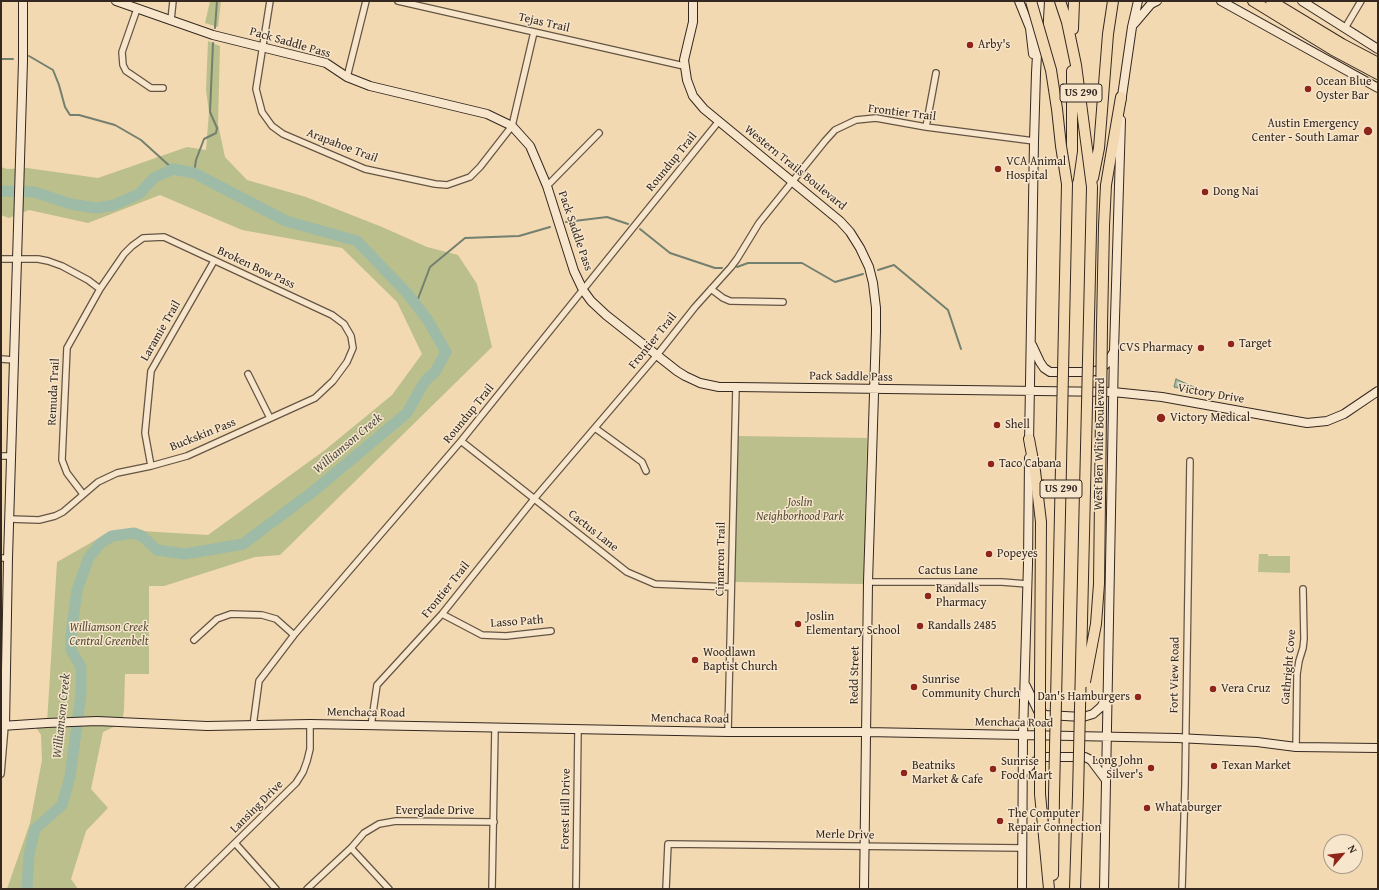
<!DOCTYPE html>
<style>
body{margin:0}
#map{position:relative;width:1379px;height:890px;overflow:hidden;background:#f3d9b1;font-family:"Gentium Book Plus",serif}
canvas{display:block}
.frame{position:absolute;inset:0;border:2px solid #342820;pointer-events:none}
.north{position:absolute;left:1323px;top:834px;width:40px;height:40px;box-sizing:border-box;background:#f7e6cc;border:1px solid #a99a87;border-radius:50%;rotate:62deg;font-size:11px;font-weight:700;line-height:16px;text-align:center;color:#342820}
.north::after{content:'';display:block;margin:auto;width:14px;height:18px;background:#8f2418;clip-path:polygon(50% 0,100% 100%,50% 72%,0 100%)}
</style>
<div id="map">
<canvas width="1379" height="890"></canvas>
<div class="frame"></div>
<div class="north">N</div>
</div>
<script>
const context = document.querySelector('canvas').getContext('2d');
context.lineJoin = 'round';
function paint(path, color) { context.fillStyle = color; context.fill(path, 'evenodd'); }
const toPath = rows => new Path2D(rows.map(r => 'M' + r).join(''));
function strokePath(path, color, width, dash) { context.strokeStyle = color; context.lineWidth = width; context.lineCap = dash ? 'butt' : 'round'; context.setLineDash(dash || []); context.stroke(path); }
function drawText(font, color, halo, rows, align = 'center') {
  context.font = font + ' "Gentium Book Plus",serif'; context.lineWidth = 3; context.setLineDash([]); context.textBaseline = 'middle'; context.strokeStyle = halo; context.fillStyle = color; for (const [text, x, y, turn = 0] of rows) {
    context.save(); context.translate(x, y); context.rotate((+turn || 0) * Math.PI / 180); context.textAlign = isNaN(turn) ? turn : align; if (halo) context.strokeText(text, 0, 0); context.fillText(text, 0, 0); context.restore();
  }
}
paint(toPath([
 [210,1,221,1,218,27,205,23],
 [208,41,220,46,218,124,225,157,247,180,306,197,382,227,427,247,458,255,477,284,492,347,280,555,255,557,164,586,149,586,149,674,125,674,124,710,122,723,103,732,91,789,108,808,86,831,71,879,78,889,7,889,30,823,42,760,41,735,34,724,47,723,57,562,108,533,125,530,208,535,325,450,392,395,422,354,397,302,342,248,242,230,160,195,88,223,29,210,9,218,1,215,1,167,7,169,27,168,98,178,187,147,206,150,209,112,206,90],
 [737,436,867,438,864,584,734,582],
 [1259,554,1268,554,1268,556,1290,556,1290,573,1258,572]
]), '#bbbf8b');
const water = toPath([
 [1176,379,1205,392,1205,394,1174,387,1176,379]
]);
paint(water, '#9dbba6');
strokePath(water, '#738070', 1);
strokePath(toPath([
 [215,28,217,1],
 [29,56,53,70,59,85,65,107,70,115,79,115,115,125,141,140,173,169],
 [1,59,13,59],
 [194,173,196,160,204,139,216,133,217,128,210,112,213,43],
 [566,222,607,217,628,224],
 [640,229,670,253,715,268,722,268],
 [737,267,748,263,802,263,835,282,863,274],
 [878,270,894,265,948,310,961,349],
 [416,304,430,267,465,238,519,236,550,227]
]), '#738070', 2);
strokePath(toPath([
 [1,191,34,192,71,204,96,208,114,205,139,194,154,178,173,169,194,173,286,221,357,241,406,292,427,319,446,352,435,372,427,379,422,386,407,413,315,490,243,544,185,554,157,550,142,536,134,533,112,536,101,543,89,557,77,590,71,635,71,650,81,667,81,694,70,777,62,805,35,829,29,855,27,889]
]), '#9dbba6', 11);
const street = toPath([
 [270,1,256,89,262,112,272,126,283,134,365,169,435,184,447,185,470,177,480,167,512,126,534,32],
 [398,1,684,66],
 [137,9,122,52,123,65,126,71,132,75,151,88,163,88],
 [171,20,173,1],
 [1345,28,1361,1],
 [347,77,366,1],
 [926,127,936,73],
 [547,186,599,133],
 [1,259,38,259,48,261,62,266,88,280,100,289],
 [711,289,723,298,730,301,783,302],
 [1,359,14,360],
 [248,374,270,418],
 [595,428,642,462,646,471],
 [461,441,627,572,655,584,731,587],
 [1,456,12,456],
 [151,466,145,433,151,371,214,261],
 [10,519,39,520,55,516,63,512,98,482,117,473,151,466,187,456,315,398,333,381,347,362,353,348,351,336,344,324,332,315,164,237,143,238,132,246,124,254,100,289,67,348,62,460,67,473,83,494],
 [1,558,8,558],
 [868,582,1002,582,1027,584],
 [442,614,482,635,506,636,551,631],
 [194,640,217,619,231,614,262,615,276,619,294,635],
 [253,726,259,681,294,635,461,441,719,121],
 [371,726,377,685,442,614,534,499,657,355,695,307,731,267,737,259,759,223,825,141,835,130,856,120,876,118,926,127,1034,141],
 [728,732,736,387],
 [1296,747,1297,674,1299,661,1303,648,1304,639,1303,589],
 [1,774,5,726],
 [235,843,276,889],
 [351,848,389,889],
 [188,889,296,783,303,772,307,761,310,749,310,724],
 [307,889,351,848,364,833,379,824,396,821,494,822],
 [492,889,495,728],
 [576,889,578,729],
 [666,889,668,844,1022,848],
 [1182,889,1185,785,1190,461]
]);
const secondary = toPath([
 [116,1,213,35,326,63,347,77,370,86,487,114,512,126,530,146,547,186,574,271,583,290,591,301,606,315,677,371,685,376,700,383,719,387,736,387,1113,392,1162,397,1307,423,1327,421,1344,414,1378,391],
 [693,1,693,22,684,60,687,80,693,96,704,109,840,221,850,232,860,248,869,267,873,283,876,308,876,331,868,582,864,889],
 [1019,1,1030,28,1033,54],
 [1221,1,1378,88],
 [1302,1,1378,49],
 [1134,24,1151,4,1157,1],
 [1121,103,1132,27,1138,1],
 [1032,345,1040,362,1044,368,1050,372,1089,372,1100,370,1107,363,1113,353],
 [1029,444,1034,141,1036,73,1040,1],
 [1026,686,1038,711,1046,715,1083,717,1093,714,1101,707,1107,697],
 [1,726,47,723,97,721,207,726,310,724,728,732,866,732,1177,738,1257,742,1296,747,1378,748],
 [5,726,8,558,23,61,23,1],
 [1024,772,1034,762,1041,758,1046,757,1085,757,1091,760,1106,780],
 [1022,889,1023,735,1028,564,1029,458],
 [1104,889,1114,351,1121,120]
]);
const highway = toPath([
 [1060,1,1067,22,1076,65,1092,187],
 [1253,1,1333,50,1378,74],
 [1271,1,1342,44,1378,63],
 [1073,29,1074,1],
 [1093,178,1099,148,1108,34,1113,1],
 [1068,179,1072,151,1072,71],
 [1102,326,1104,226,1106,185,1121,97],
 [1029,439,1035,471,1041,522,1040,683],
 [1040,794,1049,889],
 [1053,875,1054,795],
 [1075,889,1078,795]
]);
strokePath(street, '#645444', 8);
strokePath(secondary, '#342820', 10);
strokePath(highway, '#342820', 12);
strokePath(street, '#f7e6cc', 5.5);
strokePath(secondary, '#f7e6cc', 8);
strokePath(highway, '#f3d9b1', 10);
const highwayBridge = toPath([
 [1031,1,1051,70,1057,109,1061,146,1067,184,1054,795],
 [1085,682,1096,624,1099,584,1102,326],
 [1040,794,1040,683],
 [1078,795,1092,187]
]);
strokePath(highwayBridge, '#342820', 12, []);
strokePath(highwayBridge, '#f3d9b1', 10);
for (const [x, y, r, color] of [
 [970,45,4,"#8f2418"],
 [1308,89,4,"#8f2418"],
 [1368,131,5,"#8f2418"],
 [998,169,4,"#8f2418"],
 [1205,192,4,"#8f2418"],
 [1231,344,4,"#8f2418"],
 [1201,348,4,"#8f2418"],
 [1161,418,5,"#8f2418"],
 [997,425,4,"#8f2418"],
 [991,464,4,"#8f2418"],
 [989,554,4,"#8f2418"],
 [928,596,4,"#8f2418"],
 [798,624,4,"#8f2418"],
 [920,626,4,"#8f2418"],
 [695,660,4,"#8f2418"],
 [914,687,4,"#8f2418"],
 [1213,689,4,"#8f2418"],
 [1138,697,4,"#8f2418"],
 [1214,766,4,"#8f2418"],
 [1151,768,4,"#8f2418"],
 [993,769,4,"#8f2418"],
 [904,773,4,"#8f2418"],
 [1147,808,4,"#8f2418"],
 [1000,821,4,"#8f2418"]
]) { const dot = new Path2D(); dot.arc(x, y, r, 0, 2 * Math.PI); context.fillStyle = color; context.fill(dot); strokePath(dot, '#f7e6cc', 1.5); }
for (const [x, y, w] of [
 [1081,93,42],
 [1061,489,42]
]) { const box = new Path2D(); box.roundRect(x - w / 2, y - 9, w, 18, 3); context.fillStyle = '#f7e6cc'; context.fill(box); strokePath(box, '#342820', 1); }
drawText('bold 11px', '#342820', null, [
 ["US 290",1081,93],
 ["US 290",1061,489]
]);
drawText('12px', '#342820', '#f7e6cc', [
 ["Tejas Trail",544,23,13],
 ["Pack Saddle Pass",290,43,16],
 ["Frontier Trail",902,113,7],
 ["Arapahoe Trail",342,146,21],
 ["Roundup Trail",672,162,-51],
 ["Western Trails Boulevard",795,168,39],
 ["Pack Saddle Pass",575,231,71],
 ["Broken Bow Pass",256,268,25],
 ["Laramie Trail",161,331,-60],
 ["Frontier Trail",653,341,-51],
 ["Pack Saddle Pass",851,377,1],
 ["Remuda Trail",54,392,-87],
 ["Victory Drive",1211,394,10],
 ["Roundup Trail",469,414,-51],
 ["Buckskin Pass",203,435,-22],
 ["West Ben White Boulevard",1100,444,-89],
 ["Cactus Lane",593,531,38],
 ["Cimarron Trail",721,559,-89],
 ["Cactus Lane",948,571],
 ["Frontier Trail",446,590,-51],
 ["Lasso Path",517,622,-4],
 ["Gathright Cove",1289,667,-85],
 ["Redd Street",855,675,-89],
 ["Fort View Road",1175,675,-89],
 ["Menchaca Road",366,713,1],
 ["Menchaca Road",690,719,1],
 ["Menchaca Road",1014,723,1],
 ["Lansing Drive",257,807,-45],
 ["Forest Hill Drive",566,809,-89],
 ["Everglade Drive",435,811],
 ["Merle Drive",845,835,1]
]);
drawText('12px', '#342820', '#f7e6cc', [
 ["Arby's",978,45],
 ["Ocean Blue",1316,82],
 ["Oyster Bar",1316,96],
 ["Austin Emergency",1359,124,"right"],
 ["Center - South Lamar",1359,138,"right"],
 ["VCA Animal",1006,162],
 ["Hospital",1006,176],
 ["Dong Nai",1213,192],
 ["Target",1239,344],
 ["CVS Pharmacy",1193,348,"right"],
 ["Victory Medical",1170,418],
 ["Shell",1005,425],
 ["Taco Cabana",999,464],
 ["Popeyes",997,554],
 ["Randalls",936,589],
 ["Pharmacy",936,603],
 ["Joslin",806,617],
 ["Elementary School",806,631],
 ["Randalls 2485",928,626],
 ["Woodlawn",703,653],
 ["Baptist Church",703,667],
 ["Sunrise",922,680],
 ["Community Church",922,694],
 ["Vera Cruz",1221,689],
 ["Dan's Hamburgers",1130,697,"right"],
 ["Long John",1143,761,"right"],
 ["Silver's",1143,775,"right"],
 ["Sunrise",1001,762],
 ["Food Mart",1001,776],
 ["Beatniks",912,766],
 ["Market & Cafe",912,780],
 ["Texan Market",1222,766],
 ["Whataburger",1155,808],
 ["The Computer",1008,814],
 ["Repair Connection",1008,828]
], 'left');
drawText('italic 12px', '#564e3b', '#f7e6cc', [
 ["Joslin",800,503],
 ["Neighborhood Park",800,517],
 ["Williamson Creek",109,628],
 ["Central Greenbelt",109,642]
]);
drawText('italic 13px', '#4e4d42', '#f7e6cc', [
 ["Williamson Creek",348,444,-40],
 ["Williamson Creek",62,716,-84]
]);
</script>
